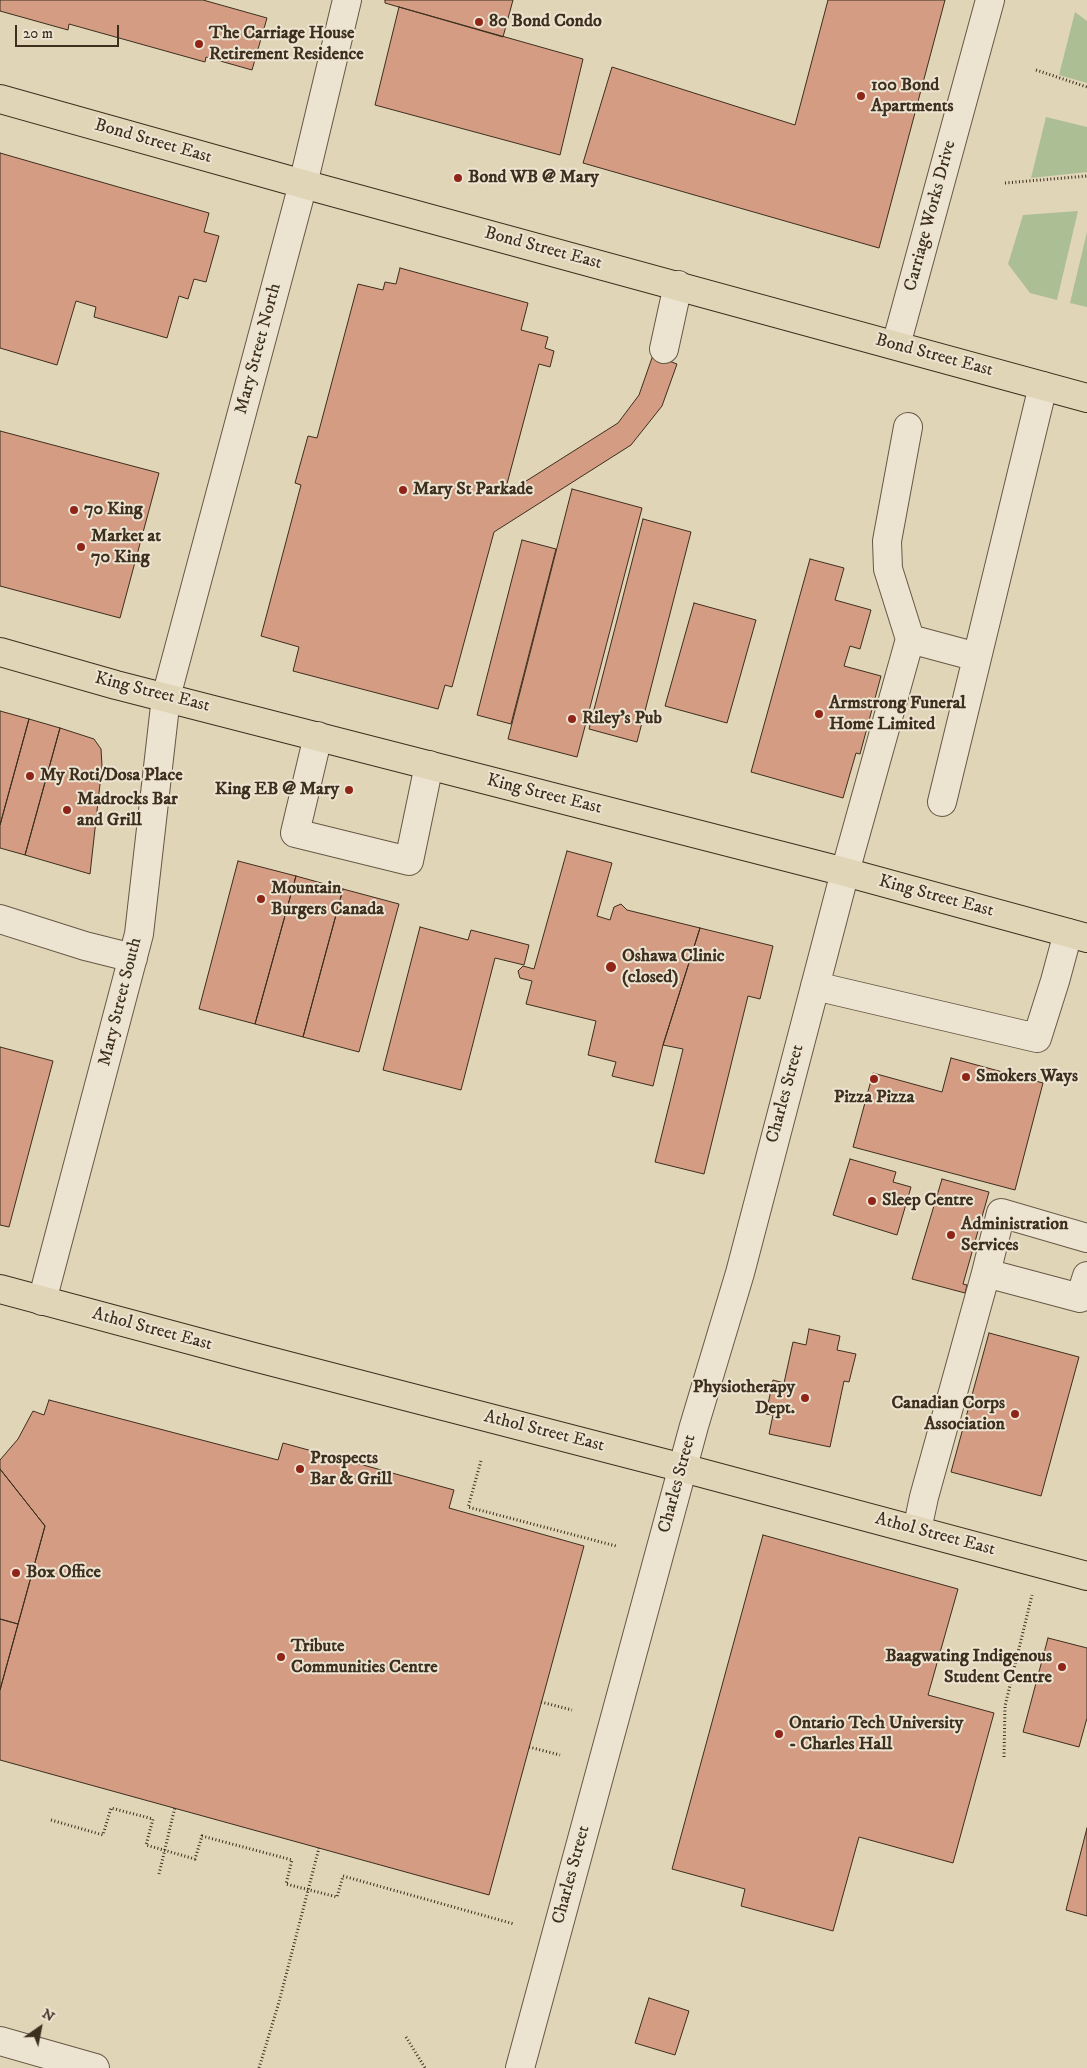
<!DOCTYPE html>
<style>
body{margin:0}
#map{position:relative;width:1087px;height:2068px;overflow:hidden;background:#e1d5b8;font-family:"IM FELL DW Pica",serif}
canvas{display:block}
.north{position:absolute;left:15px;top:2003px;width:50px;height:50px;-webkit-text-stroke:4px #ece4d1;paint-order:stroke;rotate:33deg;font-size:14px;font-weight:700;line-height:20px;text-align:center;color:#3d2e1d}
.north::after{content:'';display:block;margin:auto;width:18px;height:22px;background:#3d2e1d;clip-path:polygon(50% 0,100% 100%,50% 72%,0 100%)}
.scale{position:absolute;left:15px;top:25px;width:104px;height:22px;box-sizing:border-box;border:2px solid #3d2e1d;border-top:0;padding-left:6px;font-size:15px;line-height:18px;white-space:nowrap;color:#3d2e1d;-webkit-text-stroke:4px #ece4d1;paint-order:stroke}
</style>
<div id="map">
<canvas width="1087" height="2068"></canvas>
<div class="north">N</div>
<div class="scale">20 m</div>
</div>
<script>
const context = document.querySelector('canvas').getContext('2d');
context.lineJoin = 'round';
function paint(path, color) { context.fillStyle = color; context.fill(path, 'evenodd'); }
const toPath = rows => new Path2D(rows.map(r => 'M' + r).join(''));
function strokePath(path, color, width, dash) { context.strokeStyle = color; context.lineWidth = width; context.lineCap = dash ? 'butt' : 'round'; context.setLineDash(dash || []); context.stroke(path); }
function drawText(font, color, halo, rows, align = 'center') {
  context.font = font + ' "IM FELL DW Pica",serif'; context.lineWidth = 4; context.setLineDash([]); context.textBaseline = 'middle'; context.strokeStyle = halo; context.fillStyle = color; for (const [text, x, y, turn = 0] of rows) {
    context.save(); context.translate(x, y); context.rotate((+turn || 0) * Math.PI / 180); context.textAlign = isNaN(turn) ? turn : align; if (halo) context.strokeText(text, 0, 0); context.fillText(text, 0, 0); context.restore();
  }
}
paint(toPath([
 [1075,12,1087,21,1087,83,1059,75],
 [1046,117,1087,127,1087,172,1031,178],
 [1078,211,1057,300,1030,293,1008,264,1023,215],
 [1087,232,1087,307,1070,303]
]), '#acbe94');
const building = toPath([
 [0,0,203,0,267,18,252,70,206,57,205,62,69,24,68,30,0,11,0,0],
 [385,0,513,0,503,37,385,3,385,0],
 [828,0,945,0,879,248,583,163,612,67,795,125,828,0],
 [399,7,583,59,560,155,375,105,399,7],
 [0,153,209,213,204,232,219,236,206,282,194,279,188,299,179,296,167,338,94,317,96,307,76,301,57,365,0,348,0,153],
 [400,268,528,303,521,330,548,337,545,348,554,351,550,367,539,364,504,495,618,423,639,395,653,355,677,364,662,406,631,445,494,532,452,687,445,685,438,709,293,671,299,647,261,636,301,485,295,483,308,436,317,438,358,284,383,290,385,282,396,284,400,268],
 [0,431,159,473,120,618,0,586,0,431],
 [572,489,642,508,577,757,508,739,572,489],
 [643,519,691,532,637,742,589,729,643,519],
 [522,540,556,549,511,724,477,715,522,540],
 [810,559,844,568,835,600,871,610,860,649,850,646,844,666,881,676,860,754,856,753,843,798,751,772,810,559],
 [694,603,756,620,727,723,665,706,694,603],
 [0,711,29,719,0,825,0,711],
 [29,719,60,728,25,855,0,848,0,825,29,719],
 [60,728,94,739,101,749,102,766,90,874,25,855,60,728],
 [567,851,612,863,597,916,610,920,614,907,621,904,627,910,700,928,663,1045,653,1086,612,1076,616,1062,588,1055,596,1021,526,1004,532,981,520,978,518,971,523,966,534,969,567,851],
 [238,861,296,876,255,1024,199,1009,238,861],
 [296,876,343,889,303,1037,255,1024,296,876],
 [343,889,399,904,359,1052,303,1037,343,889],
 [420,927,468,940,471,930,529,945,524,965,495,958,461,1090,383,1070,420,927],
 [700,928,773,946,760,999,748,996,704,1174,655,1162,683,1049,663,1045,700,928],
 [0,1047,53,1061,9,1227,0,1225,0,1047],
 [951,1058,1043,1083,1015,1190,853,1147,873,1073,942,1092,951,1058],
 [850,1159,896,1172,893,1182,911,1187,897,1235,833,1215,850,1159],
 [942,1179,989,1192,963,1284,967,1285,965,1293,912,1279,942,1179],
 [809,1329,840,1336,837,1350,856,1354,849,1382,844,1381,830,1447,769,1434,773,1415,766,1414,773,1380,784,1383,793,1342,806,1345,809,1329],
 [989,1333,1079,1357,1041,1496,951,1472,989,1333],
 [49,1400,278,1460,283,1443,454,1490,449,1508,584,1546,489,1895,0,1760,0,1690,45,1526,0,1469,0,1460,18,1439,33,1411,44,1415,49,1400],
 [0,1469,45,1526,18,1624,0,1619,0,1469],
 [763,1535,958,1589,928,1695,994,1713,953,1863,859,1837,833,1931,741,1906,745,1889,672,1869,763,1535],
 [0,1619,18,1624,0,1690,0,1619],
 [1048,1638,1087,1648,1087,1718,1079,1747,1023,1732,1048,1638],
 [1087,1828,1087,1916,1066,1910,1087,1828],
 [649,1998,689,2011,675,2055,635,2043,649,1998]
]);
paint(building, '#d39c83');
strokePath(building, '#3d2e1d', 1);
const minor = toPath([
 [896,345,990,0],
 [664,349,678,285],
 [908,427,887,541,888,569,910,639],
 [318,736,295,833,409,861,429,765],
 [942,802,1043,386],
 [0,919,85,946,133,958],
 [815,986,1037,1038,1055,981,1068,933],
 [1087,1238,1001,1213,986,1273,1080,1298,1087,1276],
 [42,1301,139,934,166,697,303,184,347,0],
 [917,1530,924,1497,986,1273],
 [0,2041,95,2068],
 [520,2068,694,1426,740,1273,845,872,910,639,977,657]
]);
const major = toPath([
 [0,99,303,184,1087,398],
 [0,652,116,685,845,872,1087,938],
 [0,1289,250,1356,683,1468,1087,1576]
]);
strokePath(minor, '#665844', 30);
strokePath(major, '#3d2e1d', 30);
strokePath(toPath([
 [1036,70,1087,87],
 [1005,183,1087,176],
 [481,1461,468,1507,616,1546],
 [541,1702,572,1710],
 [529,1747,560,1755],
 [1004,1757,1005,1706,1032,1595],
 [51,1820,103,1835,111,1808,153,1819,146,1845,195,1859,202,1836,292,1860,286,1884,337,1897,343,1876,514,1924],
 [159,1874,175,1807],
 [406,2037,425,2068],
 [259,2068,279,2002,319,1848]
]), '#3d2e1d', 3, [1, 2.5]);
strokePath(minor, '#ece4d1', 28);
strokePath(major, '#e1d5b8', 28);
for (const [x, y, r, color] of [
 [479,22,5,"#8f2418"],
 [199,44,5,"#8f2418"],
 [861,96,5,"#8f2418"],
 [458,178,5,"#8f2418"],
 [403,490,5,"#8f2418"],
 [74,510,5,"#8f2418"],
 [81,547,5,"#8f2418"],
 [819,714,5,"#8f2418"],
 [572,719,5,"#8f2418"],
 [30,776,5,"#8f2418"],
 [349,790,5,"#8f2418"],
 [67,810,5,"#8f2418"],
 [261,899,5,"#8f2418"],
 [611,967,6,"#8f2418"],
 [966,1077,5,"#8f2418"],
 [874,1079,5,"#8f2418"],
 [872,1201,5,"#8f2418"],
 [951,1235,5,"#8f2418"],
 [805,1398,5,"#8f2418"],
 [1015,1414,5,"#8f2418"],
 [300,1469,5,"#8f2418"],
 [16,1573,5,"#8f2418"],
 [281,1657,5,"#8f2418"],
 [1062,1667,5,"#8f2418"],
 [779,1734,5,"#8f2418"]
]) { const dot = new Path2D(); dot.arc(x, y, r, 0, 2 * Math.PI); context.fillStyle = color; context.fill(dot); strokePath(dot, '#ece4d1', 2); }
drawText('bold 18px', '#3d2e1d', '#ece4d1', [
 ["80 Bond Condo",489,22],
 ["The Carriage House",209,34],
 ["Retirement Residence",209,55],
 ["100 Bond",871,86],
 ["Apartments",871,107],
 ["Bond WB @ Mary",468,178],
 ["Mary St Parkade",413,490],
 ["70 King",84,510],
 ["Market at",91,537],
 ["70 King",91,558],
 ["Armstrong Funeral",829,704],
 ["Home Limited",829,725],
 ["Riley's Pub",582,719],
 ["My Roti/Dosa Place",40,776],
 ["King EB @ Mary",339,790,"right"],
 ["Madrocks Bar",77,800],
 ["and Grill",77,821],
 ["Mountain",271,889],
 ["Burgers Canada",271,910],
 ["Oshawa Clinic",622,957],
 ["(closed)",622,978],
 ["Smokers Ways",976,1077],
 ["Pizza Pizza",874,1098,"center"],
 ["Sleep Centre",882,1201],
 ["Administration",961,1225],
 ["Services",961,1246],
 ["Physiotherapy",795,1388,"right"],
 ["Dept.",795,1409,"right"],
 ["Canadian Corps",1005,1404,"right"],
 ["Association",1005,1425,"right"],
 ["Prospects",310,1459],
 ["Bar & Grill",310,1480],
 ["Box Office",26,1573],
 ["Tribute",291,1647],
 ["Communities Centre",291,1668],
 ["Baagwating Indigenous",1052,1657,"right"],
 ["Student Centre",1052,1678,"right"],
 ["Ontario Tech University",789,1724],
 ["- Charles Hall",789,1745]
], 'left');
drawText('18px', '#3d2e1d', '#ece4d1', [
 ["Bond Street East",153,142,16],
 ["Carriage Works Drive",931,216,-75],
 ["Bond Street East",543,249,15],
 ["Mary Street North",259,349,-75],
 ["Bond Street East",934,356,15],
 ["King Street East",152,693,14],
 ["King Street East",544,795,14],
 ["King Street East",936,897,15],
 ["Mary Street South",121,1002,-76],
 ["Charles Street",786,1094,-75],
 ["Athol Street East",152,1330,15],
 ["Athol Street East",544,1432,14],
 ["Charles Street",678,1484,-75],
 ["Athol Street East",935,1535,15],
 ["Charles Street",572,1875,-75]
]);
</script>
